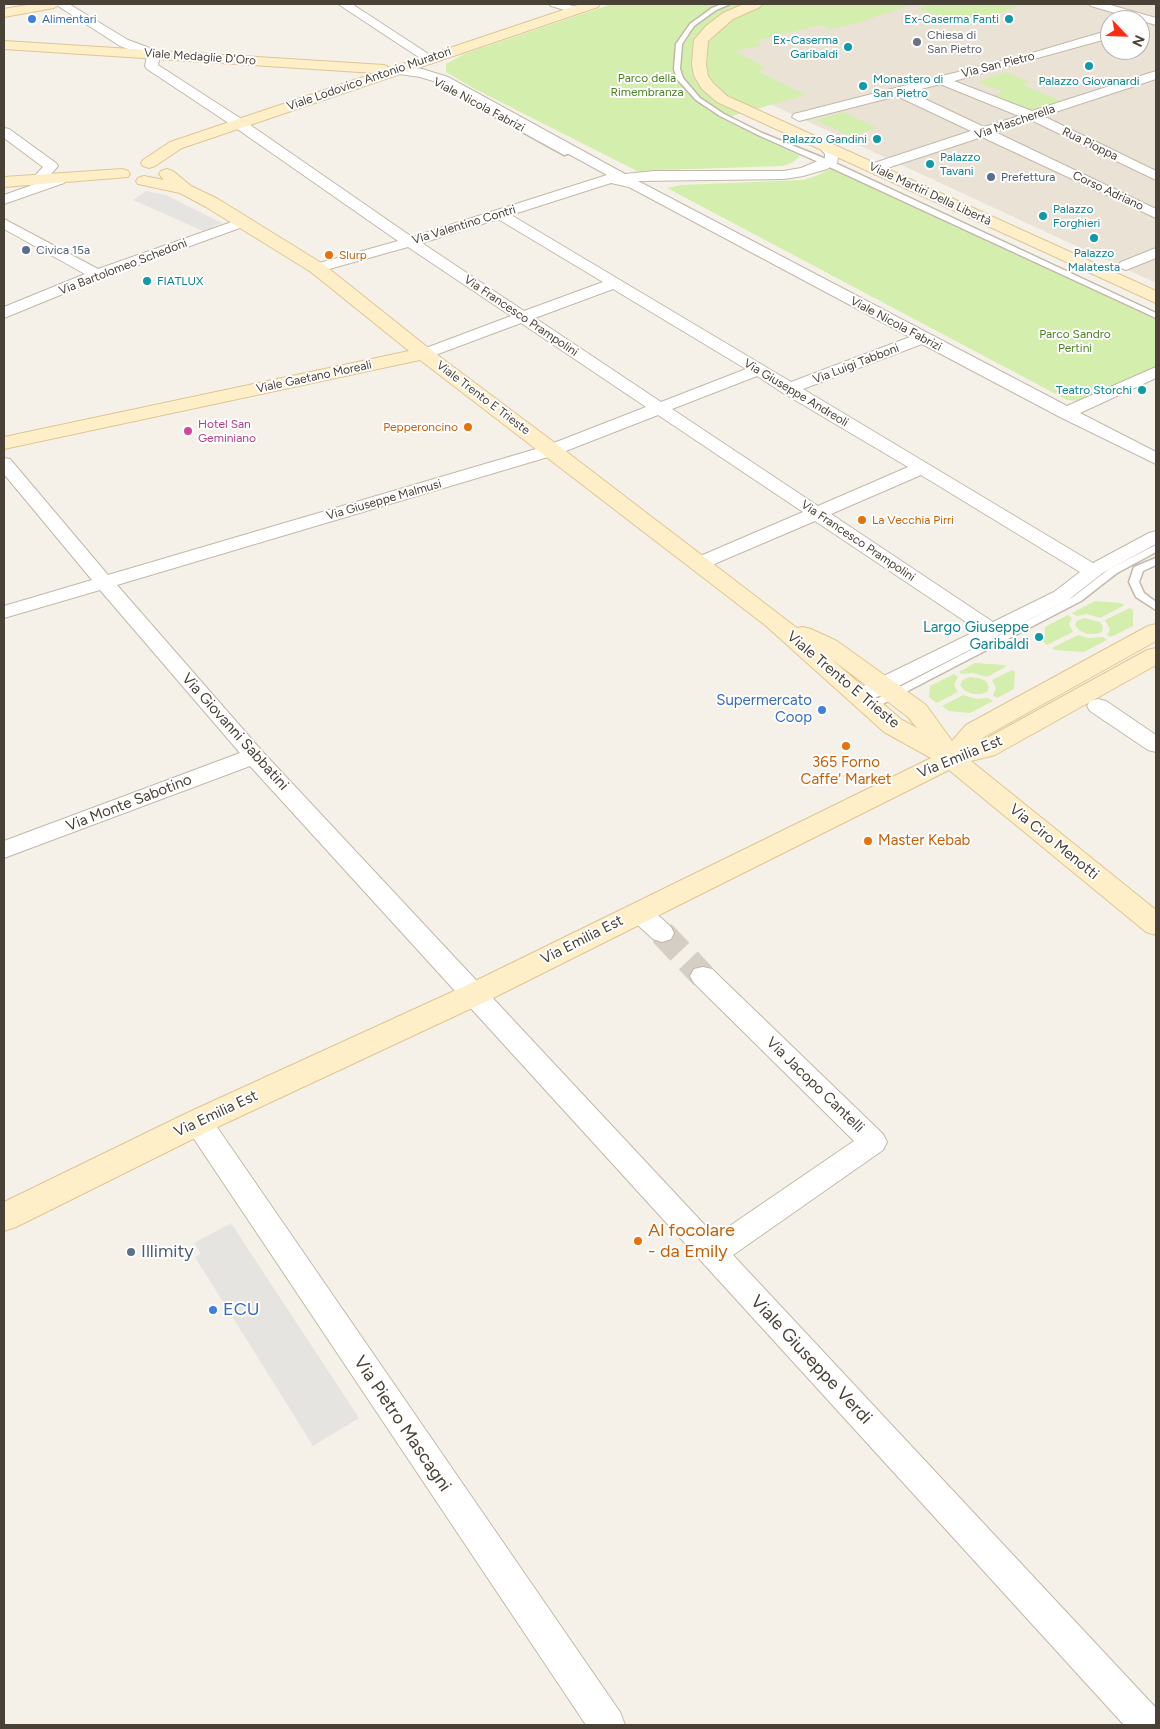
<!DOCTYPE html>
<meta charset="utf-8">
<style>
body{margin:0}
#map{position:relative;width:1160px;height:1729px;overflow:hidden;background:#f6f1e8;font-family:Figtree,sans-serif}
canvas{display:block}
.frame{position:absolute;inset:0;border:5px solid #4a4136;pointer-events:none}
.north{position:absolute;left:1100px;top:10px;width:50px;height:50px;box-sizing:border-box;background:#fff;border:1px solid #b7b3af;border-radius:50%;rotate:114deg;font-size:14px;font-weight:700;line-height:20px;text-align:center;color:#4a4136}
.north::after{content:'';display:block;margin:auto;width:18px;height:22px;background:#ff2c15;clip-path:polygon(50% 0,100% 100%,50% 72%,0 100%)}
</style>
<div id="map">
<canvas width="1160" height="1729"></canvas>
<div class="frame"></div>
<div class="north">N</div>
</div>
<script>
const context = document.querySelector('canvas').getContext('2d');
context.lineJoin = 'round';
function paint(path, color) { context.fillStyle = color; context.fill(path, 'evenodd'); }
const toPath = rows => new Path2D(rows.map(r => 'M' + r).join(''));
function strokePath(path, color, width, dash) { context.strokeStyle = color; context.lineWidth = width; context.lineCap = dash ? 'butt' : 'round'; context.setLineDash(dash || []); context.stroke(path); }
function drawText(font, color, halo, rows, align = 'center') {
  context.font = font + ' Figtree,sans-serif'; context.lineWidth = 4; context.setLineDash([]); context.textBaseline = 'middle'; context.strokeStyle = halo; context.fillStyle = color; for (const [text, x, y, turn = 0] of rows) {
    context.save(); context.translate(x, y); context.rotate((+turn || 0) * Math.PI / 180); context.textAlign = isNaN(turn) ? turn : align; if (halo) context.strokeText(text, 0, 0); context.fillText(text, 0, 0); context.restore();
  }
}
paint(toPath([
 [907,4,1156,4,1156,283,770,104,804,95,756,70,732,51,749,40],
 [1110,20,1140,20,1140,50,1110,50]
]), '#eae2d5');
paint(toPath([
 [612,4,913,4,857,23,830,29,820,25,755,41,762,45,735,51,766,68,758,71,805,95,722,119,800,156,792,163,782,166,660,170,643,174,475,89,446,72,446,64,464,54],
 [930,4,1023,4,971,25,917,9],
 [1006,72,1030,82,1022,85,1064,102,1033,112,992,96,1003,92,977,82],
 [843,112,877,128,850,136,816,120],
 [832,168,1156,317,1156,369,1083,401,1067,400,667,188,681,185,803,180,816,176],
 [1095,601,1121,603,1125,605,1100,618,1087,614,1076,616,1072,613],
 [1130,608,1133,610,1133,626,1111,637,1107,635,1110,629,1105,620],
 [1068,615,1072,618,1069,624,1073,632,1047,645,1044,643,1045,627],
 [1084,618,1100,622,1103,627,1102,632,1095,634,1087,634,1079,630,1075,625,1077,621],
 [1078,635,1089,638,1103,637,1107,640,1084,652,1055,650,1052,648],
 [975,663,1004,665,1007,666,987,677,973,673,962,674,959,672],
 [1012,670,1015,672,1014,689,997,698,993,695,996,688,992,680],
 [954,674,958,677,954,685,958,692,937,703,929,697,930,686],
 [969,677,979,678,986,681,989,687,987,692,981,694,972,694,964,690,960,685,963,680],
 [963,695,977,699,988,698,993,701,970,713,949,711,942,706]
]), '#d4eead');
paint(toPath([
 [146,191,166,195,222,223,203,231,133,200],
 [231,1223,359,1418,313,1446,195,1257,201,1254,194,1243]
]), '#e6e4e0');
strokePath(toPath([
 [662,933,703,976]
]), '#d4cec4', 26, [26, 12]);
const lane = toPath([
 [722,4,730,4,716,10,694,26,682,44,680,69,683,78,700,98,724,114,762,133,831,161,1156,313,1156,318,825,165,758,135,720,116,696,100,677,79,674,69,676,44,690,24,712,8,722,4],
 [440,81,570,151,571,153,564,155,495,117,438,84,438,82,440,81],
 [1156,545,1156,552,1117,573,1081,601,873,709,865,709,863,706,1073,597,1109,569,1156,545],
 [1156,558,1156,565,1143,571,1139,582,1144,593,1156,602,1156,610,1136,597,1129,582,1134,567,1156,558]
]);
const street = toPath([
 [55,4,69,4,128,40,158,51,160,54,158,65,243,120,412,237,607,175,440,83,420,77,393,73,391,70,397,66,422,69,448,77,625,174,654,171,784,171,801,168,825,158,825,154,818,146,825,142,830,143,839,153,837,163,827,169,803,176,784,179,638,181,1067,406,1156,367,1156,378,1080,413,1156,452,1156,464,1060,417,922,344,803,389,1093,563,1149,533,1156,531,1156,544,1104,572,1068,600,867,702,859,704,851,702,848,697,851,692,978,630,815,521,705,568,698,570,691,568,688,564,691,560,803,512,658,415,558,454,117,585,262,751,715,1236,854,1141,694,983,690,976,694,969,703,967,712,969,883,1134,887,1142,883,1150,733,1255,1156,1708,1156,1725,1124,1725,250,766,4,858,4,841,240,753,100,590,4,618,4,606,92,580,4,474,4,458,10,459,108,575,546,446,646,407,521,323,430,357,418,357,416,354,418,351,511,316,408,247,322,271,312,271,309,268,312,265,398,241,233,126,147,69,145,66,147,56,120,46,55,4],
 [611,183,629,187,910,337,791,382,511,215,611,183],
 [498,219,603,282,524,311,422,243,498,219],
 [613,289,746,369,661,402,535,318,613,289],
 [757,376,783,393,908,467,818,506,672,409,757,376],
 [921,475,1080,572,1054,592,993,622,831,514,921,475],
 [338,4,352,4,430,55,428,58,420,58,338,4],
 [549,4,566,4,579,8,581,10,575,13,551,6,549,4],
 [1089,4,1107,4,1156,18,1156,25,1091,6,1089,4],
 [1110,30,1110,38,954,81,1032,111,1156,71,1156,79,1043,116,1156,171,1156,180,1031,120,995,132,1156,209,1156,218,982,137,878,171,868,171,866,168,868,165,971,131,897,96,799,121,792,117,794,114,1032,53,1110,30],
 [940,84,1019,116,984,127,910,92,940,84],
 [4,128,9,129,56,163,58,166,46,180,59,176,66,180,64,183,4,204,4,195,38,183,32,179,43,167,4,138,4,128],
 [243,218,248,219,250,222,248,225,102,278,4,318,4,307,85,274,4,229,4,219,98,269,243,218],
 [1156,248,1156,258,1126,270,1121,268,1118,265,1121,262,1156,248],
 [1098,699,1106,701,1156,735,1156,752,1148,750,1090,711,1087,706,1090,701,1098,699],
 [639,903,648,906,671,927,674,933,671,939,662,942,653,939,630,918,627,912,630,906,639,903],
 [198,1111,208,1114,620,1712,625,1725,586,1725,188,1130,184,1122,188,1114,198,1111]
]);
const secondary = toPath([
 [33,4,61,4,54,8,4,17,4,9,33,4],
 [581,4,600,4,598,7,182,148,155,166,149,168,143,166,141,163,143,160,170,142,375,73,4,49,4,41,384,65,390,68,581,4],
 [744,4,762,4,760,7,733,19,708,41,706,64,708,76,713,83,727,96,1156,291,1156,303,717,102,702,89,694,76,692,64,694,40,706,26,723,13,744,4],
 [122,169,128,171,130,174,128,177,4,187,4,177,122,169],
 [167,169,173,171,191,186,218,199,323,264,431,350,559,446,797,628,803,627,811,629,837,641,926,705,952,741,966,725,1148,626,1156,624,1156,641,984,737,980,742,1147,650,1156,648,1156,665,995,755,971,761,1156,910,1156,935,1146,932,949,770,485,1002,209,1131,16,1227,4,1231,4,1202,187,1113,465,986,931,758,884,732,765,625,420,360,4,449,4,437,409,351,311,272,206,207,180,193,138,184,136,181,138,178,144,176,164,180,159,174,161,171,167,169],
 [830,658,908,717,917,728,902,720,830,658]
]);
strokePath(lane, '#c2b8a9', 3);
strokePath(street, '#c2b8a9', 2);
strokePath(secondary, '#ddc695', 2);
paint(lane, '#fff');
paint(street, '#fff');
paint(secondary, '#ffefc8');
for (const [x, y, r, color] of [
 [32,19,5,"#3f7fe0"],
 [1009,19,5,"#0f9aa8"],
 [917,42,5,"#6b7280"],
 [848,47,5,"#0f9aa8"],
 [1089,66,5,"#0f9aa8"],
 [863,86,5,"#0f9aa8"],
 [877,139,5,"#0f9aa8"],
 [930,164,5,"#0f9aa8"],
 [991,177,5,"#5c6f8a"],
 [1043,216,5,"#0f9aa8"],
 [1094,238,5,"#0f9aa8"],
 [26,250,5,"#5c6f8a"],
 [329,255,5,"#e8710a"],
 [147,281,5,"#0f9aa8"],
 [1142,390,5,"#0f9aa8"],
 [468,427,5,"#e8710a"],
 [188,431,5,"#d1479c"],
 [862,520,5,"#e8710a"],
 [1039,637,5,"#0f9aa8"],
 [822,710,5,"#3f7fe0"],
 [846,746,5,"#e8710a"],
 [868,841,5,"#e8710a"],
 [638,1241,5,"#e8710a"],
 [131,1252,5,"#5c6f8a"],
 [213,1310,5,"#3f7fe0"]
]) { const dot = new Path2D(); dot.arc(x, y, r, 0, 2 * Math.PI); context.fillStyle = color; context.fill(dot); strokePath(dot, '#fff', 2); }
drawText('12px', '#366cbe', '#fff', [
 ["Alimentari",42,19]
], 'left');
drawText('12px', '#0d838f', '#fff', [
 ["Ex-Caserma Fanti",999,19],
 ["Ex-Caserma",838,40],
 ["Garibaldi",838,54],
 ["Monastero di",873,79,"left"],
 ["San Pietro",873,93,"left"],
 ["Palazzo Giovanardi",1089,81,"center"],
 ["Palazzo Gandini",867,139],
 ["Palazzo",940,157,"left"],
 ["Tavani",940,171,"left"],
 ["Palazzo",1053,209,"left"],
 ["Forghieri",1053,223,"left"],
 ["Palazzo",1094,253,"center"],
 ["Malatesta",1094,267,"center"],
 ["FIATLUX",157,281,"left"],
 ["Teatro Storchi",1132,390]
], 'right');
drawText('12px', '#5b616d', '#fff', [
 ["Chiesa di",927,35],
 ["San Pietro",927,49]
], 'left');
drawText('12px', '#4a4136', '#fff', [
 ["Viale Medaglie D'Oro",200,57,4],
 ["Via San Pietro",998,65,-14],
 ["Viale Lodovico Antonio Muratori",369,79,-19],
 ["Viale Nicola Fabrizi",479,105,28],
 ["Via Mascherella",1015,122,-19],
 ["Rua Pioppa",1090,144,26],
 ["Corso Adriano",1108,191,25],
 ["Viale Martiri Della Libertà",930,194,25],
 ["Via Valentino Contri",464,225,-17],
 ["Via Bartolomeo Schedoni",123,267,-21],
 ["Via Francesco Prampolini",521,316,34],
 ["Viale Nicola Fabrizi",896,324,28],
 ["Via Luigi Tabboni",856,364,-21],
 ["Viale Gaetano Moreali",314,377,-12],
 ["Via Giuseppe Andreoli",796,393,31],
 ["Viale Trento E Trieste",483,398,37],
 ["Via Giuseppe Malmusi",384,500,-16],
 ["Via Francesco Prampolini",858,541,34]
]);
drawText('12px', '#4c8322', '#fff', [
 ["Parco della",647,78],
 ["Rimembranza",647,92],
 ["Parco Sandro",1075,334],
 ["Pertini",1075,348]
]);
drawText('12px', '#4e5e75', '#fff', [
 ["Prefettura",1001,177],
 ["Civica 15a",36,250]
], 'left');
drawText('12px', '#c56008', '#fff', [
 ["Slurp",339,255],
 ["Pepperoncino",458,427,"right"],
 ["La Vecchia Pirri",872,520]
], 'left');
drawText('12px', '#b23c85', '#fff', [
 ["Hotel San",198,424],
 ["Geminiano",198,438]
], 'left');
drawText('15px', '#0d838f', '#fff', [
 ["Largo Giuseppe",1029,628],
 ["Garibaldi",1029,645]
], 'right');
drawText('15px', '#4a4136', '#fff', [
 ["Viale Trento E Trieste",843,680,40],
 ["Via Giovanni Sabbatini",235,732,48],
 ["Via Emilia Est",960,757,-22],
 ["Via Monte Sabotino",129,803,-21],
 ["Via Ciro Menotti",1054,842,39],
 ["Via Emilia Est",582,940,-27],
 ["Via Jacopo Cantelli",815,1085,44],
 ["Via Emilia Est",216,1114,-25]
]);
drawText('15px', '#366cbe', '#fff', [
 ["Supermercato",812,701],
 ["Coop",812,718]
], 'right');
drawText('15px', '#c56008', '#fff', [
 ["365 Forno",846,763],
 ["Caffe' Market",846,780],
 ["Master Kebab",878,841,"left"]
]);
drawText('18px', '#c56008', '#fff', [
 ["Al focolare",648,1231],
 ["- da Emily",648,1252]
], 'left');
drawText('18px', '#4e5e75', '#fff', [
 ["Illimity",141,1252]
], 'left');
drawText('18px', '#366cbe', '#fff', [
 ["ECU",223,1310]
], 'left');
drawText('18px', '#4a4136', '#fff', [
 ["Viale Giuseppe Verdi",811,1360,47],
 ["Via Pietro Mascagni",402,1424,56]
]);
</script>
